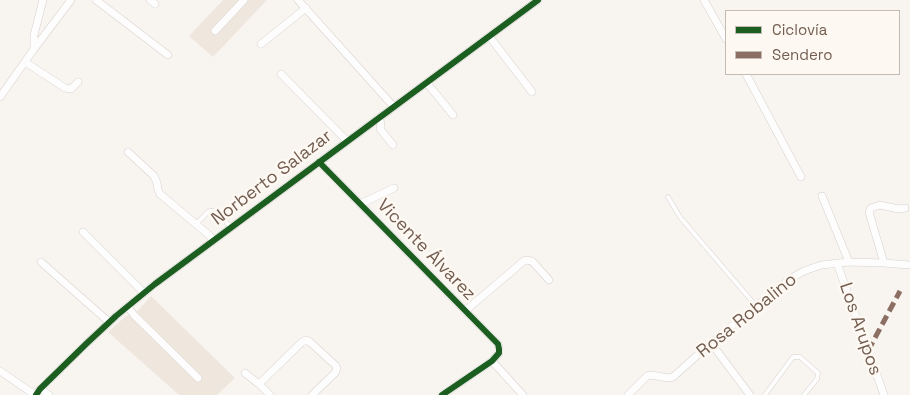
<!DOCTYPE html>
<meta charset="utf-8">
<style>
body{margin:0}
#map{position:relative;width:910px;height:395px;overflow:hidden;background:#f8f4f0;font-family:"Space Grotesk",sans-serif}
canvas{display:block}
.legend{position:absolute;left:725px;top:10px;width:175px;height:65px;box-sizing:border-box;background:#fdf9f2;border:1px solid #c6bbb2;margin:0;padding:6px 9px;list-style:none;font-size:15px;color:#735d51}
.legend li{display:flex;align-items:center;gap:10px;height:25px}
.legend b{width:25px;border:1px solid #c6bbb2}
</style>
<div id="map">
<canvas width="910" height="395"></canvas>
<ul class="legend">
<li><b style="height:6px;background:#1b5e20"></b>Ciclovía</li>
<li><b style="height:6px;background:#8d6e63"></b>Sendero</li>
</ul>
</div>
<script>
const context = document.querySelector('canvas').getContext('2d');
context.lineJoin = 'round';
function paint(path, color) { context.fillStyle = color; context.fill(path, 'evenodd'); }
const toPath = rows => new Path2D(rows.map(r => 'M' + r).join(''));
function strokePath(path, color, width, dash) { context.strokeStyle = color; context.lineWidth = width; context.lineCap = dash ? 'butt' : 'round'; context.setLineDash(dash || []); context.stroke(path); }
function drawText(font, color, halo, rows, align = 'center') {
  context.font = font + ' "Space Grotesk",sans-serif'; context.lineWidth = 5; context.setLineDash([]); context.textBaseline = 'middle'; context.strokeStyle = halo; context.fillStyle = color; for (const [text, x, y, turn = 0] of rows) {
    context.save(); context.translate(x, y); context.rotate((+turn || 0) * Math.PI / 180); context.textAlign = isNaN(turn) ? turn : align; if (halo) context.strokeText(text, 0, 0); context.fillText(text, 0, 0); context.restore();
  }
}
paint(toPath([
 [223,0,267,0,213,57,189,36],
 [151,296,235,378,217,395,179,395,108,332,126,316,134,315]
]), '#efe7de');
const service = toPath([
 [668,197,680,217,756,306],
 [196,224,209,211,215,211,231,227],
 [765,395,793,357,800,357,818,373,817,379,804,395]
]);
const minor = toPath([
 [96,0,168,55],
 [150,0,155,4],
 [298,0,394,107],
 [704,0,726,39],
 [215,31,244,0],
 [489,36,532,92],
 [261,44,306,8],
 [34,48,34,35,43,0],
 [25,62,65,88,71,89,78,82],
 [281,74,347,141],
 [746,74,801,177],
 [427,83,453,115],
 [0,97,34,49,71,0],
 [378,118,381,123,380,129,393,145],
 [128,152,154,176,157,183,158,190,160,194,209,235,213,240],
 [319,162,498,344,499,349,499,353,492,361,442,395],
 [822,196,849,262],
 [360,204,394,188],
 [83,232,144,293],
 [41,262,109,322],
 [837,263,884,395],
 [884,263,869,212,871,208,880,205,899,209,905,208],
 [128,307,134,315,198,378],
 [465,311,525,260,532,261,549,280],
 [711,343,750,395],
 [492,361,523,395],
 [0,371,35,395],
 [245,373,259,384,270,395],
 [259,384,302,342,306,340,310,342,335,365,337,368,335,373,312,395],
 [40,389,49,395],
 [36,395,40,389,86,344,116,316,155,284,538,0],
 [628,395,647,376,651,375,668,378,673,377,711,343,756,306,790,279,804,271,821,265,849,262,884,263,910,265]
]);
strokePath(service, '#d7d1cd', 5);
strokePath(minor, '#d7d1cd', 8);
strokePath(service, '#fefdfd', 4);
strokePath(minor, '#fefdfd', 7);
strokePath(toPath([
 [868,351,900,291]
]), '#8d6e63', 5, [10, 5]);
strokePath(toPath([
 [319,162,498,344,499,349,499,353,492,361,442,395],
 [36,395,40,389,86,344,116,316,155,284,538,0]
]), '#1b5e20', 6);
drawText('18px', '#735d51', '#fdf9f2', [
 ["Norberto Salazar",272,178,-37],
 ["Vicente Álvarez",426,250,46],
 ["Rosa Robalino",747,316,-39],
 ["Los Arupos",860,329,71]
]);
</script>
